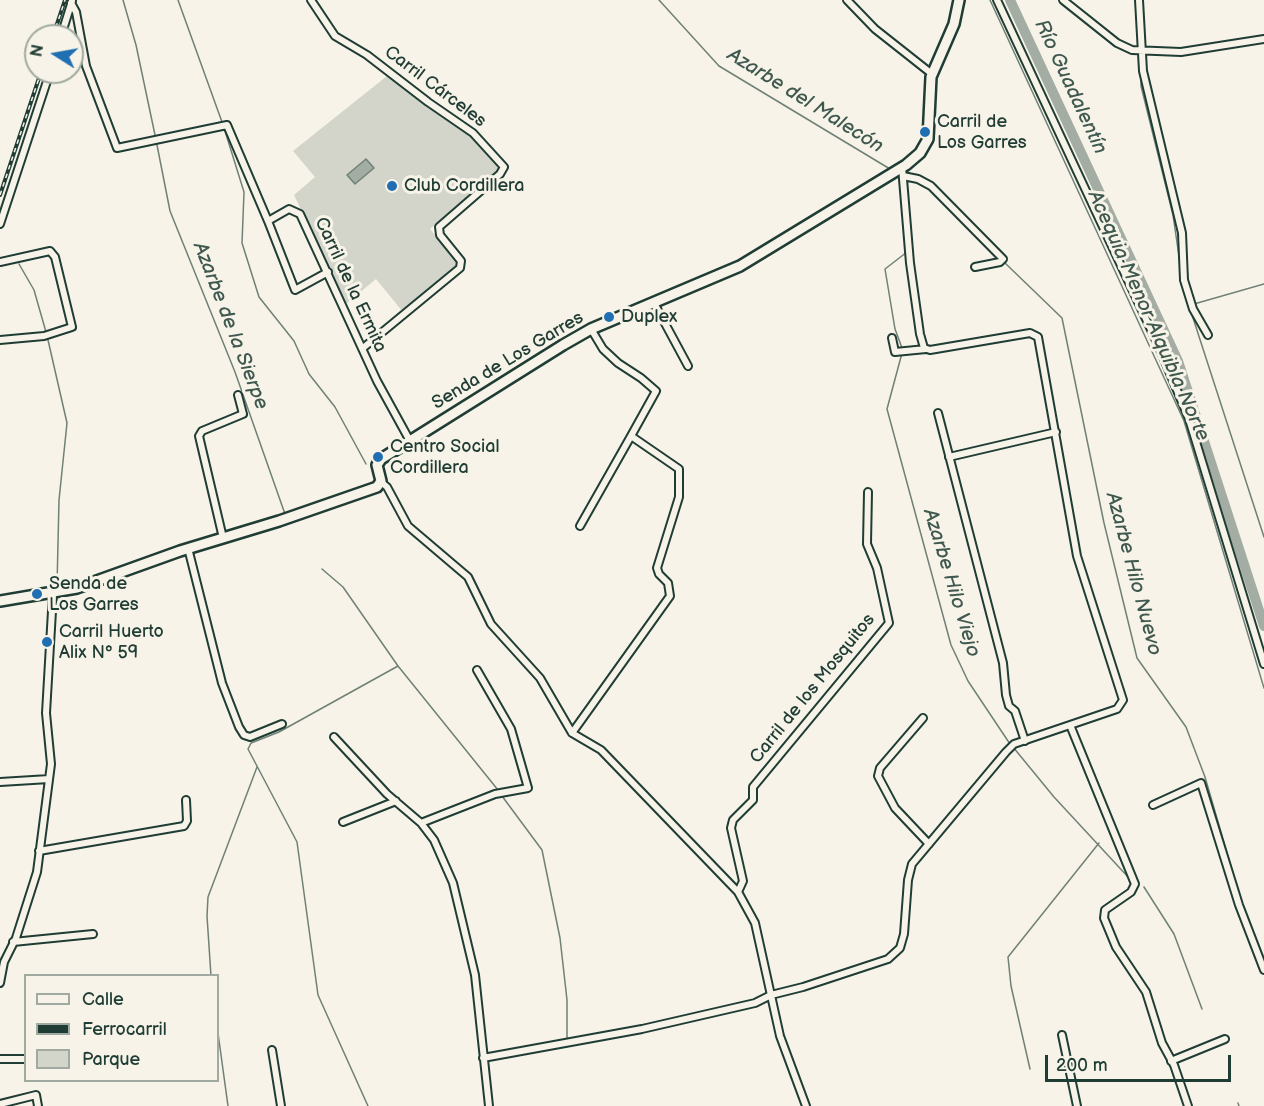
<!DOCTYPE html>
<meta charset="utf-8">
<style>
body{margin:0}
#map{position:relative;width:1264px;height:1106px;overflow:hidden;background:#f7f3e8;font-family:"Balsamiq Sans",sans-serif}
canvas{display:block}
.legend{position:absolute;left:24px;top:974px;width:195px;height:108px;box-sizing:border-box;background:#f7f3e8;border:2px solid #a1aaa0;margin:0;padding:8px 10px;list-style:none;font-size:18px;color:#1f3d34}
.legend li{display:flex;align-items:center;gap:12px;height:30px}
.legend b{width:30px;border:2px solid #a1aaa0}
.north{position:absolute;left:24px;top:24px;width:60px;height:60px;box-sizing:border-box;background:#f7f3e8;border:2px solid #a1aaa0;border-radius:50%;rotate:281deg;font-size:16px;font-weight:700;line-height:24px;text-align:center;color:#1f3d34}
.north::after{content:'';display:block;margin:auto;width:21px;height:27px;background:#1f6fb2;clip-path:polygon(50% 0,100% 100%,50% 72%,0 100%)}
.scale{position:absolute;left:1045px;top:1055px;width:186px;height:27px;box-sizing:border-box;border:3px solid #1f3d34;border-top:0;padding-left:8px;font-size:18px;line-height:21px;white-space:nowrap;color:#1f3d34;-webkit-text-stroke:4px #f7f3e8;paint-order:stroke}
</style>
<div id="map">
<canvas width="1264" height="1106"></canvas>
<ul class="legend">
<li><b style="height:8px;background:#f7f3e8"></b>Calle</li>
<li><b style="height:8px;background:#1f3d34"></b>Ferrocarril</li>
<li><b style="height:16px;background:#d3d5ca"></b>Parque</li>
</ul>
<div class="north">N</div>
<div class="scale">200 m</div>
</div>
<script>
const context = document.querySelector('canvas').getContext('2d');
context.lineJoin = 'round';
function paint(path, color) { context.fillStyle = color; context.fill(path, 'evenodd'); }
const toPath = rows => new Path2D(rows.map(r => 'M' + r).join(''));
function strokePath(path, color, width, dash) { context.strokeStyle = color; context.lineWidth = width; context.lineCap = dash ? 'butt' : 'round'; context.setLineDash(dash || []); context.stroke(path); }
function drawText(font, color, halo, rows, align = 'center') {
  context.font = font + ' "Balsamiq Sans",sans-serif'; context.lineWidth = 6; context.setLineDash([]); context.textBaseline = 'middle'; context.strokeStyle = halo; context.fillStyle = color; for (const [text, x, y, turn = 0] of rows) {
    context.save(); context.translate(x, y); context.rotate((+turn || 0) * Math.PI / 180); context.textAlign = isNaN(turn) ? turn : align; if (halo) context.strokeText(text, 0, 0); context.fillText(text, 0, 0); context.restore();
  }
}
paint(toPath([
 [387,76,427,107,465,129,501,165,501,168,430,229,459,264,403,312,376,279,346,304,294,195,315,177,293,151]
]), '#d3d5ca');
const water = toPath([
 [366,159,374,168,355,184,347,175,366,159]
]);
paint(water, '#a4ada3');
strokePath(water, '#6f8077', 1.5);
strokePath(toPath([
 [123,0,136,45,155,135],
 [178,0,222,122],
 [659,0,719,66,890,169],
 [990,0,1184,421,1264,688],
 [1141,76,1141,86,1173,215,1181,270],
 [225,131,244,192,242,243,259,297,294,341,309,374,335,407,366,464],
 [157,145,170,211,235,372,285,514],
 [1005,263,1062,318,1104,523,1137,658,1186,727,1205,777,1243,908],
 [19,264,34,290,46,332],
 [1182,284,1264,537],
 [1194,304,1264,284],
 [48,340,67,423,59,500,57,586],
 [902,348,895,329,885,269,907,252],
 [902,353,887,409,951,645,968,681,1010,744],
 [322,569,343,587,398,666,498,790],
 [1013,747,1054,797,1129,878],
 [502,796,542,850,560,938,567,1000,567,1038],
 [1144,887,1174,934,1202,1009],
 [211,976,207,916,208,897,257,767],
 [218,1033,228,1106],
 [1030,1069,1011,986,1008,957,1099,843],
 [1238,1103,1239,1106],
 [368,1106,318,995,297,842,248,749,251,743,279,732,398,666]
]), '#6f8077', 1.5);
strokePath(toPath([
 [1010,0,1178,361,1264,626]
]), '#a4ada3', 10);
const street = toPath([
 [311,0,335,36,367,55,428,102,473,133,504,167,500,174,439,227,440,235,461,261,460,268,363,348],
 [847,0,875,29,932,74],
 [997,0,1159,347,1189,419,1264,664],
 [1063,0,1117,43,1132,50,1181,52,1264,39],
 [1139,0,1143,71,1182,233,1184,280,1193,309,1208,335],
 [71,3,76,12,86,66,117,148,227,125,268,221,289,209,300,214,377,381,410,441],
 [61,36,72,1],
 [903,176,918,179,931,186,1003,259,1000,262,975,267],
 [268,221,295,290,328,272],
 [0,224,50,72],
 [0,262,50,251,55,257,72,327,44,336,0,340],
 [654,303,688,366],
 [892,338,895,352,926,349],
 [938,413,1003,663,1006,695,1009,706,1015,711,1025,741],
 [949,457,1056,432],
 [381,482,387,487,408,526,468,577,491,624,540,678,572,733,601,750,738,892,755,923,780,1036,806,1106],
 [580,526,631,436],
 [223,538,199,436,202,431,243,414,238,395],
 [188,548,222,683,239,727,244,735,250,737,282,724],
 [923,718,880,768,878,776,895,808,929,844],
 [1070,725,1135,884,1131,892,1105,910,1104,918,1116,947,1146,992,1162,1043,1174,1065,1188,1106],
 [572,733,670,596,668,583,659,574,657,568,679,497,679,469,631,436,656,391,641,378,618,363,603,349,591,329],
 [334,737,387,794,421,823,434,840,453,883,475,975,489,1106],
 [0,782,49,779],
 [1153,805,1201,783,1239,905,1264,970],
 [343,822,396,801],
 [421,823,495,794,528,788,511,729,477,670],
 [39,851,184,826,187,821,186,800],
 [738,892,743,881,731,828,733,820,753,800,753,787,889,623,877,568,867,544,868,492],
 [13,942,93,934],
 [0,983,4,962,16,938,37,872,51,764,46,713,53,594],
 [1062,1035,1077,1106],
 [272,1050,281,1106],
 [483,1058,642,1029,755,1003,771,995,803,987,888,959,900,948,904,934,908,880,912,864,1006,752,1014,744,1117,709,1123,700,1077,556,1038,337,1030,333,930,350,924,348,920,334,910,263,902,167],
 [0,1059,26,1059],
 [1171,1061,1225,1039],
 [0,1104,36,1095,38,1106]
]);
const secondary = toPath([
 [0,601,77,588,180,551,279,521,377,487,381,481,377,465,381,459,563,345,591,329,740,266,906,165,920,153,928,139,931,77,954,24,959,0]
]);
strokePath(street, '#1f3d34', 10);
strokePath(secondary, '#1f3d34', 14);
strokePath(street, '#f7f3e8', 6);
strokePath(secondary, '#f7f3e8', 9);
const rail = toPath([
 [53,36,65,0],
 [0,195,41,72]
]);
strokePath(rail, '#1f3d34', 4);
strokePath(rail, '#f7f3e8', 1.5, [4.5]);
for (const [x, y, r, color] of [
 [925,132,6,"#1f6fb2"],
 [392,186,6,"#1f6fb2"],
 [609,317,6,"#1f6fb2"],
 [378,457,6,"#1f6fb2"],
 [37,594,6,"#1f6fb2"],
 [47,642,6,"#1f6fb2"]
]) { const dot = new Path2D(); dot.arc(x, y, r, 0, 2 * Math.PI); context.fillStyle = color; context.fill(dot); strokePath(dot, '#f7f3e8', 2); }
drawText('18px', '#1f3d34', '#f7f3e8', [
 ["Carril Cárceles",435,87,37],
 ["Carril de la Ermita",350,285,65],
 ["Senda de Los Garres",508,361,-31],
 ["Carril de los Mosquitos",813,689,-51]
]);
drawText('18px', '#1f3d34', '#f7f3e8', [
 ["Carril de",937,122],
 ["Los Garres",937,143],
 ["Club Cordillera",404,186],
 ["Duplex",621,317],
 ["Centro Social",390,447],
 ["Cordillera",390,468],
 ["Senda de",49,584],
 ["Los Garres",49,605],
 ["Carril Huerto",59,632],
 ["Alix Nº 59",59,653]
], 'left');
drawText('italic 20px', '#405950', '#f7f3e8', [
 ["Río Guadalentín",1070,87,65],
 ["Azarbe del Malecón",805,101,32],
 ["Acequia Menor Alquibla Norte",1148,316,66],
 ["Azarbe de la Sierpe",230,326,69],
 ["Azarbe Hilo Nuevo",1133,574,75],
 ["Azarbe Hilo Viejo",951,583,73]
]);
</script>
